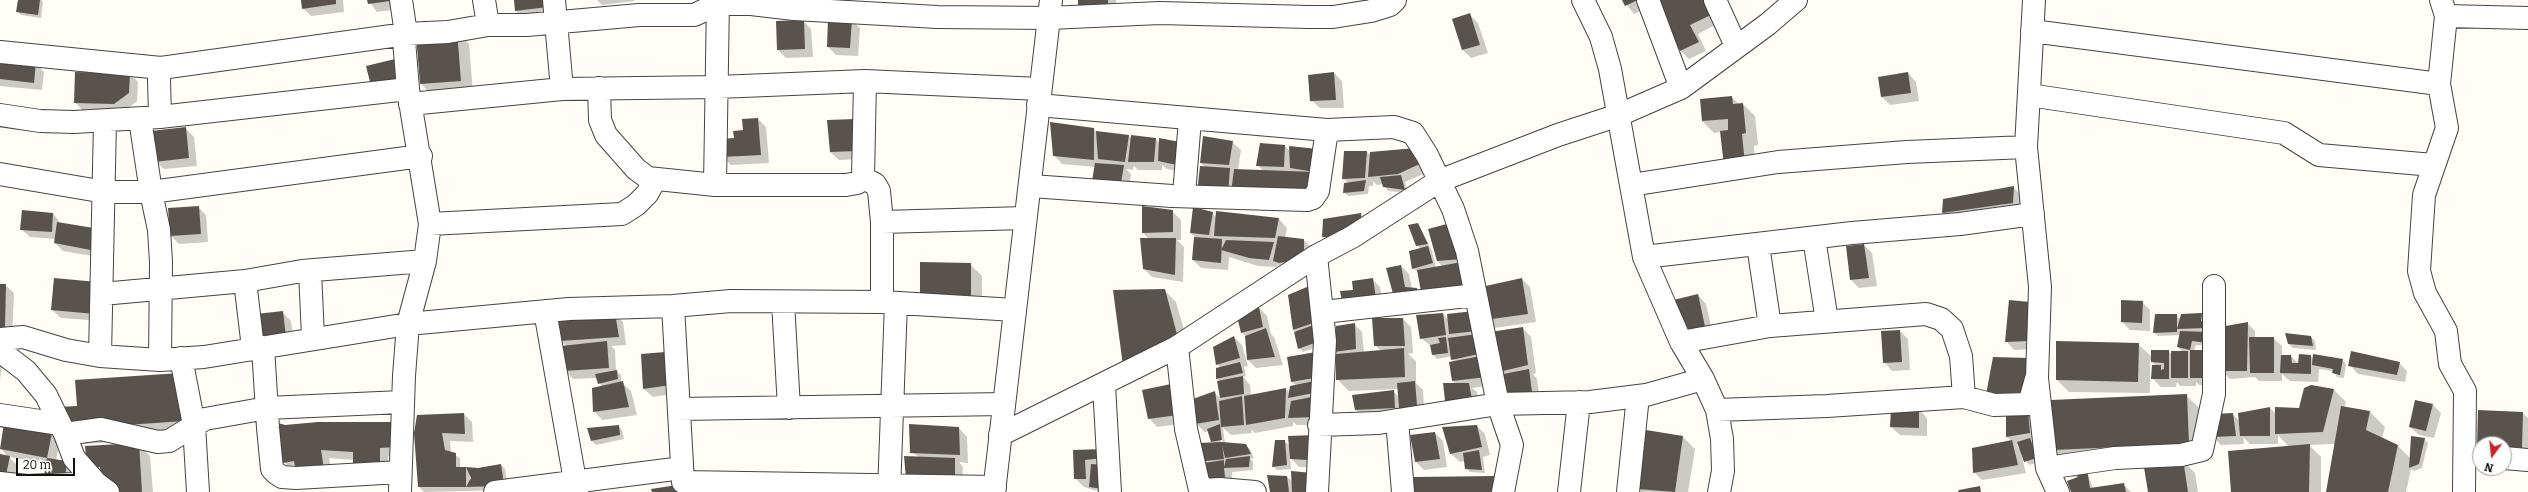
<!DOCTYPE html>
<style>
body{margin:0}
#map{position:relative;width:2528px;height:492px;overflow:hidden;background:#fffdf5;font-family:Bitter,serif}
canvas{display:block}
.north{position:absolute;left:2472px;top:436px;width:40px;height:40px;box-sizing:border-box;background:#fff;border:1px solid #a0a0a0;border-radius:50%;rotate:195deg;font-size:11px;font-weight:700;line-height:16px;text-align:center;color:#111}
.north::after{content:'';display:block;margin:auto;width:14px;height:18px;background:#c4262e;clip-path:polygon(50% 0,100% 100%,50% 72%,0 100%)}
.scale{position:absolute;left:16px;top:458px;width:59px;height:18px;box-sizing:border-box;border:2px solid #111;border-top:0;padding-left:5px;font-size:12px;line-height:14px;white-space:nowrap;color:#111;-webkit-text-stroke:3px #fff;paint-order:stroke}
</style>
<div id="map">
<canvas width="2528" height="492"></canvas>
<div class="north">N</div>
<div class="scale">20 m</div>
</div>
<script>
const context = document.querySelector('canvas').getContext('2d');
context.lineJoin = 'round';
function paint(path, color) { context.fillStyle = color; context.fill(path, 'evenodd'); }
const toPath = rows => new Path2D(rows.map(r => 'M' + r).join(''));
function strokePath(path, color, width, dash) { context.strokeStyle = color; context.lineWidth = width; context.lineCap = dash ? 'butt' : 'round'; context.setLineDash(dash || []); context.stroke(path); }
paint(toPath([
 [19,0,41,0,43,2,41,18,21,15,17,11],
 [302,0,343,0,344,12,311,16,303,8],
 [368,0,398,0,400,9,377,12],
 [515,0,554,0,556,15,524,19,516,11],
 [597,0,634,0,634,1,602,5],
 [1079,0,1116,0,1116,17],
 [1623,0,1647,0,1650,6,1634,14],
 [1656,0,1712,0,1723,21,1698,34,1706,51,1689,59,1681,51],
 [1470,15,1478,23,1488,53,1471,58,1463,50,1453,20],
 [851,20,860,28,858,56,836,55,828,47],
 [777,21,803,21,811,29,813,57,786,58,778,50],
 [457,32,469,44,473,92,432,95,420,83],
 [0,60,35,63,44,72,42,90,0,86],
 [1334,73,1342,81,1344,108,1320,108,1311,100],
 [1908,73,1916,82,1919,101,1890,105,1882,97,1879,78],
 [130,74,138,82,137,101,123,112,83,111,75,102],
 [1731,97,1739,104,1743,104,1755,116,1758,145,1754,146,1756,176,1721,132,1714,133,1702,121,1701,100],
 [758,119,766,127,769,163,731,165,723,157,735,139],
 [829,121,864,159,839,160,830,152],
 [1093,128,1097,133,1129,136,1132,139,1132,136,1156,139,1185,173,1167,169,1162,165,1162,170,1138,170,1134,166,1133,170,1126,169,1131,174,1128,197,1096,167,1062,164,1054,155],
 [186,129,194,137,197,166,164,169,155,161],
 [1204,137,1232,142,1241,150,1238,170,1263,171,1258,165,1261,144,1285,146,1326,185,1323,205,1315,208,1244,205,1201,163],
 [1345,152,1367,152,1371,156,1424,157,1432,170,1405,182,1408,193,1388,191,1384,184,1377,185,1373,181,1373,186,1369,186,1368,194,1348,196,1344,192,1348,183,1343,178],
 [2013,187,2021,195,2021,211,1951,221,1943,213,1944,200],
 [198,207,206,215,208,242,179,244,171,236],
 [1172,211,1181,220,1181,240,1177,240,1184,247,1183,282,1152,277,1144,269,1149,239,1143,233],
 [53,213,61,224,104,258,63,251,55,243,56,239,30,237,21,229],
 [1212,213,1216,217,1279,219,1287,228,1285,238,1304,240,1312,249,1282,269,1278,264,1277,267,1258,266,1229,257,1228,270,1201,268,1193,260,1195,237,1191,233],
 [1361,214,1369,222,1331,245,1323,237],
 [1417,224,1432,251,1436,268,1443,267,1437,261,1429,230,1470,267,1404,309,1401,266,1409,274,1412,289,1417,289,1423,296,1418,272,1413,268,1421,249,1417,245],
 [1864,245,1872,253,1877,286,1859,288,1851,280,1847,247],
 [970,264,982,276,982,309,921,297],
 [55,279,103,321,61,318,52,310],
 [1372,279,1380,287,1385,313,1354,291],
 [1522,279,1530,287,1536,322,1494,328,1486,320],
 [0,285,5,285,14,293,12,337,0,337],
 [1314,285,1324,345,1303,352,1299,348,1297,333,1294,330],
 [1164,290,1176,302,1191,354,1136,377],
 [1698,295,1706,304,1714,339,1686,335],
 [2009,301,2037,349,2014,350,2006,341],
 [2142,302,2150,310,2150,331,2130,330,2122,322],
 [1259,308,1267,316,1271,334,1274,337,1283,365,1256,368,1248,360,1246,336,1242,333,1238,317],
 [282,312,291,321,294,345,268,348],
 [1474,312,1494,385,1472,388,1477,392,1481,413,1453,381,1454,362,1452,356,1437,359,1433,355,1431,346,1421,338,1443,314,1449,320],
 [614,314,623,322,626,345,611,346,615,350,616,371,621,375,621,382,631,391,637,415,602,420,594,411,602,387,598,378,573,379,565,371,567,347,561,341],
 [2201,314,2205,318,2211,346,2196,345,2194,351,2216,385,2199,385,2196,382,2196,386,2180,386,2177,382,2176,387,2161,387,2152,378,2156,366,2150,360,2150,393,2069,392,2057,380,2138,344,2152,357,2169,351,2172,355,2183,352,2178,347,2181,335,2158,336,2154,332,2176,315,2180,319],
 [1403,319,1411,327,1413,353,1408,354,1416,361,1416,383,1423,390,1425,425,1364,418,1356,410,1392,390,1399,397,1398,389,1349,391,1337,379,1337,354,1335,352,1354,324,1362,332,1364,353,1381,351,1375,345],
 [2247,323,2255,331,2255,338,2273,338,2282,346,2282,356,2291,356,2299,364,2310,356,2314,359,2342,360,2346,364,2344,378,2337,377,2334,371,2319,369,2318,382,2290,381,2282,374,2282,381,2259,381,2255,377,2230,379,2222,371],
 [1523,328,1531,337,1536,373,1533,374,1537,379,1541,408,1500,371],
 [1900,331,1908,339,1910,370,1892,371,1884,362],
 [1234,337,1242,345,1248,366,1244,367,1246,376,1243,377,1250,385,1251,396,1286,389,1290,393,1297,386,1292,382,1316,353,1324,425,1297,425,1293,422,1293,426,1255,433,1251,429,1252,433,1231,435,1223,428,1225,443,1245,445,1250,449,1254,458,1250,459,1253,461,1253,470,1232,472,1232,485,1208,488,1201,464,1214,443,1209,431,1205,432,1196,424,1214,392,1221,399,1218,382,1220,381,1217,379,1221,368,1217,364],
 [1219,429,1221,429,1223,445,1221,445],
 [2311,337,2315,341,2316,350,2293,348,2289,344],
 [0,359,2,361,0,381],
 [673,362,679,393,653,397,644,389],
 [2399,363,2407,371,2405,382,2358,374,2350,365],
 [180,374,198,436,85,444,70,429,78,407],
 [2311,386,2334,390,2346,402,2344,408,2370,412,2385,427,2382,438,2398,446,2410,458,2424,439,2428,443,2422,468,2414,471,2411,469,2406,492,2327,492,2335,444,2309,445,2321,457,2321,492,2232,492,2289,447,2278,435,2278,444,2250,444,2243,437,2244,444,2221,445,2213,437,2232,414,2240,421,2270,408,2276,414,2300,409],
 [1143,391,1186,423,1157,427,1149,418],
 [2186,395,2201,410,2204,459,2182,460,2195,473,2198,492,2149,492,2144,462,2085,468,2093,488,2123,484,2131,492,2072,492,2080,478,2067,476,2069,465,2054,450],
 [2433,405,2441,413,2434,438,2419,435,2410,427],
 [1919,409,1927,418,1927,436,1900,435,1891,427],
 [2479,411,2522,413,2528,418,2528,455,2504,454,2504,444,2480,444,2480,447,2478,445],
 [2027,412,2036,420,2040,462,2029,465,2021,454,2026,473,1982,480,1974,472,2012,441,2007,437,2007,414],
 [2019,444,2022,451,2016,445],
 [464,414,472,422,473,442,450,441,451,453,460,458,460,468,478,469,501,465,505,469,507,481,505,490,424,492,419,487,415,433],
 [470,472,472,478,470,482],
 [397,423,403,455,388,456,388,476,354,460,329,458,332,477,295,465,288,466,284,462,286,426],
 [618,426,622,430,624,439,596,445,592,441],
 [1477,426,1485,434,1490,455,1483,457,1485,473,1470,472,1466,468,1465,461,1460,462,1451,454],
 [959,428,967,437,968,463,959,462,963,467,962,484,911,452],
 [1646,431,1683,437,1695,449,1688,492,1641,492,1638,489],
 [1435,433,1443,441,1447,467,1424,470,1416,462],
 [51,434,60,442,56,460,71,466,68,483,47,464,9,457,17,465,13,488,0,486,0,455,8,457,0,448],
 [1284,441,1290,446,1324,467,1299,467,1290,457,1291,469,1277,470,1273,466],
 [138,444,150,456,153,492,113,492,88,467],
 [1103,450,1101,492,1084,487,1075,478,1075,451],
 [1287,477,1293,482,1293,492,1271,492]
]), '#0003');
paint(toPath([
 [18,0,40,0,38,15,16,12],
 [301,0,336,0,336,4,302,9],
 [367,0,390,0,390,1,368,4],
 [514,0,547,0,548,7,515,11],
 [1078,0,1108,0,1108,9,1078,8],
 [1622,0,1638,0,1625,6],
 [1655,0,1709,0,1715,13,1690,25,1699,42,1680,51],
 [1470,13,1480,45,1462,50,1452,19],
 [828,18,852,19,850,48,827,47],
 [804,20,805,49,777,50,776,21],
 [457,31,461,81,420,84,416,34],
 [0,59,36,62,34,83,0,79],
 [395,59,400,79,371,86,366,66],
 [75,72,130,73,129,93,114,104,74,103],
 [1334,72,1336,100,1310,101,1308,75],
 [1908,72,1911,93,1881,97,1878,77],
 [1732,96,1733,104,1743,103,1746,133,1742,134,1745,164,1724,166,1720,131,1728,130,1728,119,1702,121,1700,99],
 [758,118,761,155,722,157,721,139,734,138,733,131,743,130,742,119],
 [855,119,857,151,830,152,827,120],
 [1050,122,1094,128,1094,160,1053,156],
 [186,127,189,158,154,162,151,131],
 [1096,131,1129,135,1125,162,1098,159],
 [1131,135,1156,138,1154,162,1128,162],
 [1203,136,1233,141,1229,165,1200,163],
 [1159,138,1180,142,1177,165,1158,161],
 [1260,143,1285,145,1284,167,1256,166],
 [1289,146,1317,149,1315,172,1290,168],
 [1416,148,1424,162,1398,174,1368,177,1370,152],
 [1344,151,1367,151,1365,178,1342,179],
 [1095,163,1124,165,1120,189,1091,187],
 [1200,166,1230,168,1228,195,1197,193],
 [1234,169,1315,172,1311,193,1231,193],
 [1401,175,1405,190,1383,187,1380,177],
 [1366,180,1364,191,1343,193,1344,183],
 [2014,186,2013,203,1942,213,1943,199],
 [199,206,201,234,170,236,168,208],
 [1142,206,1173,210,1173,232,1142,233],
 [1193,207,1213,212,1209,235,1190,233],
 [22,210,53,213,52,232,20,230],
 [1216,211,1279,218,1275,238,1214,236],
 [1361,213,1361,228,1342,237,1322,237,1323,219],
 [57,222,100,229,96,251,54,243],
 [1418,223,1428,244,1416,246,1408,225],
 [1447,224,1462,259,1437,261,1428,229],
 [1278,236,1304,239,1304,259,1279,263,1273,261],
 [1194,237,1222,239,1221,263,1192,260],
 [1140,238,1176,238,1175,275,1143,269],
 [1226,240,1274,242,1269,260,1249,258,1221,250],
 [1864,244,1869,278,1850,280,1846,246],
 [1428,246,1433,263,1412,269,1409,251],
 [920,262,971,263,971,297,920,297],
 [1462,262,1468,292,1422,297,1417,270],
 [1401,265,1405,287,1417,288,1418,298,1395,301,1386,268],
 [54,278,97,282,95,314,51,310],
 [1373,278,1377,305,1343,307,1340,291,1353,290,1352,281],
 [1522,278,1528,314,1485,320,1481,287],
 [0,284,6,284,5,329,0,329],
 [1314,284,1319,321,1293,330,1288,295],
 [1165,289,1179,342,1123,366,1113,290],
 [1698,294,1706,331,1686,335,1669,301],
 [2009,300,2030,302,2029,341,2005,342],
 [2121,300,2143,301,2142,323,2121,322],
 [1259,307,1263,327,1241,333,1237,316],
 [283,311,286,337,259,340,256,314],
 [1474,311,1477,331,1449,334,1447,314],
 [615,313,619,337,560,341,556,322],
 [1443,313,1446,335,1420,339,1416,315],
 [2202,313,2201,321,2208,321,2207,328,2177,329,2181,314],
 [2155,314,2177,314,2177,332,2153,333],
 [1372,318,1403,318,1405,346,1374,346],
 [2248,322,2247,371,2221,371,2220,327],
 [1319,323,1320,341,1298,349,1294,332],
 [1355,323,1356,349,1334,352,1336,326],
 [1523,327,1528,365,1499,372,1490,332],
 [1266,328,1275,357,1247,360,1245,336],
 [1900,330,1902,362,1883,363,1881,331],
 [2180,331,2209,332,2208,343,2192,341,2190,350,2177,347],
 [2285,333,2311,336,2313,346,2288,344],
 [1477,334,1479,354,1451,360,1448,338],
 [1234,336,1240,358,1216,365,1213,347],
 [1446,337,1448,353,1432,355,1430,345,1440,343,1438,338],
 [2249,337,2274,337,2274,373,2250,373],
 [607,341,609,368,564,371,561,346],
 [2056,341,2139,343,2138,382,2056,380],
 [1404,348,1405,377,1336,380,1336,354],
 [2151,350,2169,350,2169,379,2151,379,2152,365,2161,365,2161,370,2164,369,2164,363,2151,362],
 [2190,350,2208,350,2208,378,2190,378],
 [2171,351,2188,351,2188,378,2171,378],
 [2351,351,2400,362,2397,375,2348,366],
 [665,352,671,385,643,389,641,354],
 [1316,352,1320,377,1291,382,1287,357],
 [2299,354,2311,355,2311,374,2280,373,2281,355,2291,355,2292,363,2298,363],
 [2313,354,2343,359,2340,375,2332,373,2333,369,2312,365],
 [1481,356,1487,377,1452,381,1449,362],
 [1993,357,2029,358,2027,393,1985,400],
 [1240,362,1243,373,1216,379,1216,368],
 [1529,369,1533,400,1504,401,1498,375],
 [617,370,618,379,598,384,595,374],
 [180,373,184,421,69,429,59,407,77,406,75,380],
 [1243,376,1244,394,1220,398,1217,381],
 [1319,380,1319,392,1288,398,1290,386],
 [623,381,629,407,593,412,592,388],
 [1415,381,1418,417,1400,419,1397,383],
 [1176,383,1178,415,1148,419,1142,390],
 [1443,383,1469,383,1473,405,1446,409],
 [2311,385,2334,389,2323,432,2275,434,2275,407,2299,408,2304,388],
 [1286,388,1285,418,1246,425,1244,396],
 [1394,390,1395,408,1355,410,1352,395],
 [1215,391,1219,420,1195,424,1190,400],
 [2187,394,2189,444,2053,450,2051,400],
 [1242,396,1244,425,1221,427,1219,401],
 [1317,396,1316,417,1288,418,1291,401],
 [2415,400,2433,404,2426,431,2409,427],
 [2341,406,2370,411,2366,430,2398,445,2388,492,2326,492],
 [2270,407,2270,436,2240,436,2238,413],
 [1891,408,1919,408,1919,428,1890,427],
 [2478,410,2523,412,2522,448,2504,447,2504,444,2477,446],
 [2028,411,2030,433,2006,437,2006,413],
 [464,413,465,434,442,433,445,450,456,453,456,467,466,467,466,487,418,487,414,433,417,415],
 [2233,413,2236,436,2212,437,2213,414],
 [275,422,285,425,318,422,397,422,395,447,380,448,380,468,353,471,353,452,321,450,324,469,296,473,294,461,283,463],
 [4,423,52,433,47,458,0,449],
 [909,424,959,427,960,455,910,453],
 [1220,424,1222,440,1211,442,1207,429],
 [619,425,620,435,591,441,587,428],
 [1477,425,1482,447,1450,454,1442,427],
 [1646,430,1683,436,1675,492,1637,489],
 [1435,432,1440,459,1415,462,1410,435],
 [1316,435,1308,460,1290,459,1288,436],
 [2411,436,2425,438,2419,464,2409,468],
 [2030,438,2037,458,2024,462,2017,442],
 [1275,440,1285,440,1287,465,1272,467],
 [2012,440,2018,465,1973,473,1972,448],
 [1222,442,1246,444,1251,454,1225,458,1222,445,1224,459,1197,462,1197,443],
 [139,443,142,492,112,492,101,482,100,467,87,468,85,446],
 [2310,444,2309,492,2231,492,2228,451],
 [1104,449,1103,458,1085,460,1086,479,1074,479,1073,450],
 [1479,450,1482,470,1465,469,1463,453],
 [0,454,10,456,5,480,0,479],
 [904,456,955,458,955,476,906,479],
 [1250,456,1249,467,1224,468,1225,477,1199,480,1197,464,1224,460,1224,467,1226,459],
 [47,458,67,461,65,479,44,476],
 [2183,459,2188,492,2148,492,2143,461],
 [2082,463,2088,475,2090,488,2124,483,2126,492,2071,492,2067,481,2078,477,2075,472],
 [501,464,503,477,502,486,466,487,471,478,466,467,478,468],
 [1091,464,1105,465,1103,489,1089,487],
 [1291,471,1313,473,1313,492,1292,492],
 [1267,475,1287,476,1289,492,1270,492],
 [1495,476,1494,492,1414,492,1414,477],
 [677,485,678,492,652,492,651,489],
 [1980,486,1981,492,1958,492,1959,490]
]), '#5a524d');
const minor = toPath([
 [484,0,488,25],
 [554,0,562,89],
 [1583,0,1601,37,1610,69,1644,257,1681,342,1703,379,1717,410,1722,439,1723,471,1719,492],
 [1648,0,1681,88],
 [1715,0,1736,46],
 [2034,0,2026,147,2040,287,2037,378,2047,468,2058,492],
 [2441,0,2446,16,2439,84,2447,128,2424,195,2419,271,2425,293,2446,331,2450,364,2465,391,2464,492],
 [2446,16,2528,18],
 [2032,31,2439,84],
 [0,52,161,68,406,34,448,32,488,25,527,25,639,15,694,15,718,4,751,4,794,9,937,17,1049,18,1160,13,1308,17,1333,17,1371,11,1390,5,1395,0],
 [599,88,600,120,606,135,636,169,648,178,715,185,846,185,857,183,863,178,865,81],
 [2029,95,2284,133,2319,155,2433,165],
 [410,104,562,89,718,87,865,81,1040,89],
 [1038,105,1327,130,1394,127,1413,133,1427,155,1453,209,1467,251,1498,404,1512,445,1503,492],
 [0,115,40,121,74,122,160,117,159,79,161,68],
 [160,117,408,89],
 [0,174,105,192,151,192,140,119],
 [863,178,875,184,879,191,882,222,882,302],
 [715,185,718,0],
 [1631,185,1778,162,1907,152,2026,147],
 [1031,186,1172,196,1307,200,1313,198,1318,191,1327,130],
 [1184,195,1190,119],
 [882,222,1025,218],
 [430,224,622,214,636,205,647,194,655,180],
 [1814,238,1827,321],
 [1758,245,1770,326],
 [1316,256,1325,341,1317,492],
 [1644,257,1852,233,1960,224,2033,214],
 [310,271,313,337],
 [245,281,253,348],
 [102,294,245,281,302,271,425,261],
 [783,302,789,408],
 [673,306,683,482],
 [545,311,577,492],
 [1323,312,1476,295],
 [0,339,23,337,66,350,100,356,160,360,204,357,408,324,569,309,673,306,731,301,882,302,1015,310],
 [1681,342,1770,326,1926,314,1941,319,1952,329,1961,356,1964,397],
 [263,347,268,428,272,469,276,473,282,477,296,478,400,472],
 [1177,347,1186,429,1200,490],
 [0,351,26,371,46,395,65,434,74,458,96,483,108,492],
 [100,356,105,121],
 [181,358,194,425,198,492],
 [160,360,161,262,159,230,151,192,421,156],
 [1104,385,1110,492],
 [679,409,1004,404],
 [1717,410,1827,406,1964,397,1994,405,2029,404,2036,379],
 [0,415,60,424],
 [1397,420,1403,492],
 [1319,425,1379,423,1498,404,1590,402,1646,395,1703,379],
 [65,434,101,429,158,442,169,441,205,419,267,408,402,402],
 [1000,435,1177,347,1316,256,1352,237,1439,181,1558,135,1619,115,1681,88,1768,24,1796,0],
 [2504,458,2528,460],
 [2047,468,2115,458,2181,455,2202,450,2214,394,2214,286],
 [683,482,995,487],
 [0,483,27,486,96,483],
 [400,492,404,376,408,324,425,261,430,224,408,89,404,40,406,34,401,0],
 [495,492,682,468],
 [889,492,896,303],
 [1200,492,1200,490,1220,489,1255,492],
 [1569,492,1579,402],
 [1628,492,1638,396]
]);
const tertiary = toPath([
 [994,492,1051,0]
]);
strokePath(minor, '#444', 24);
strokePath(tertiary, '#444', 24);
strokePath(minor, '#fff', 22);
strokePath(tertiary, '#fff', 22);
</script>
